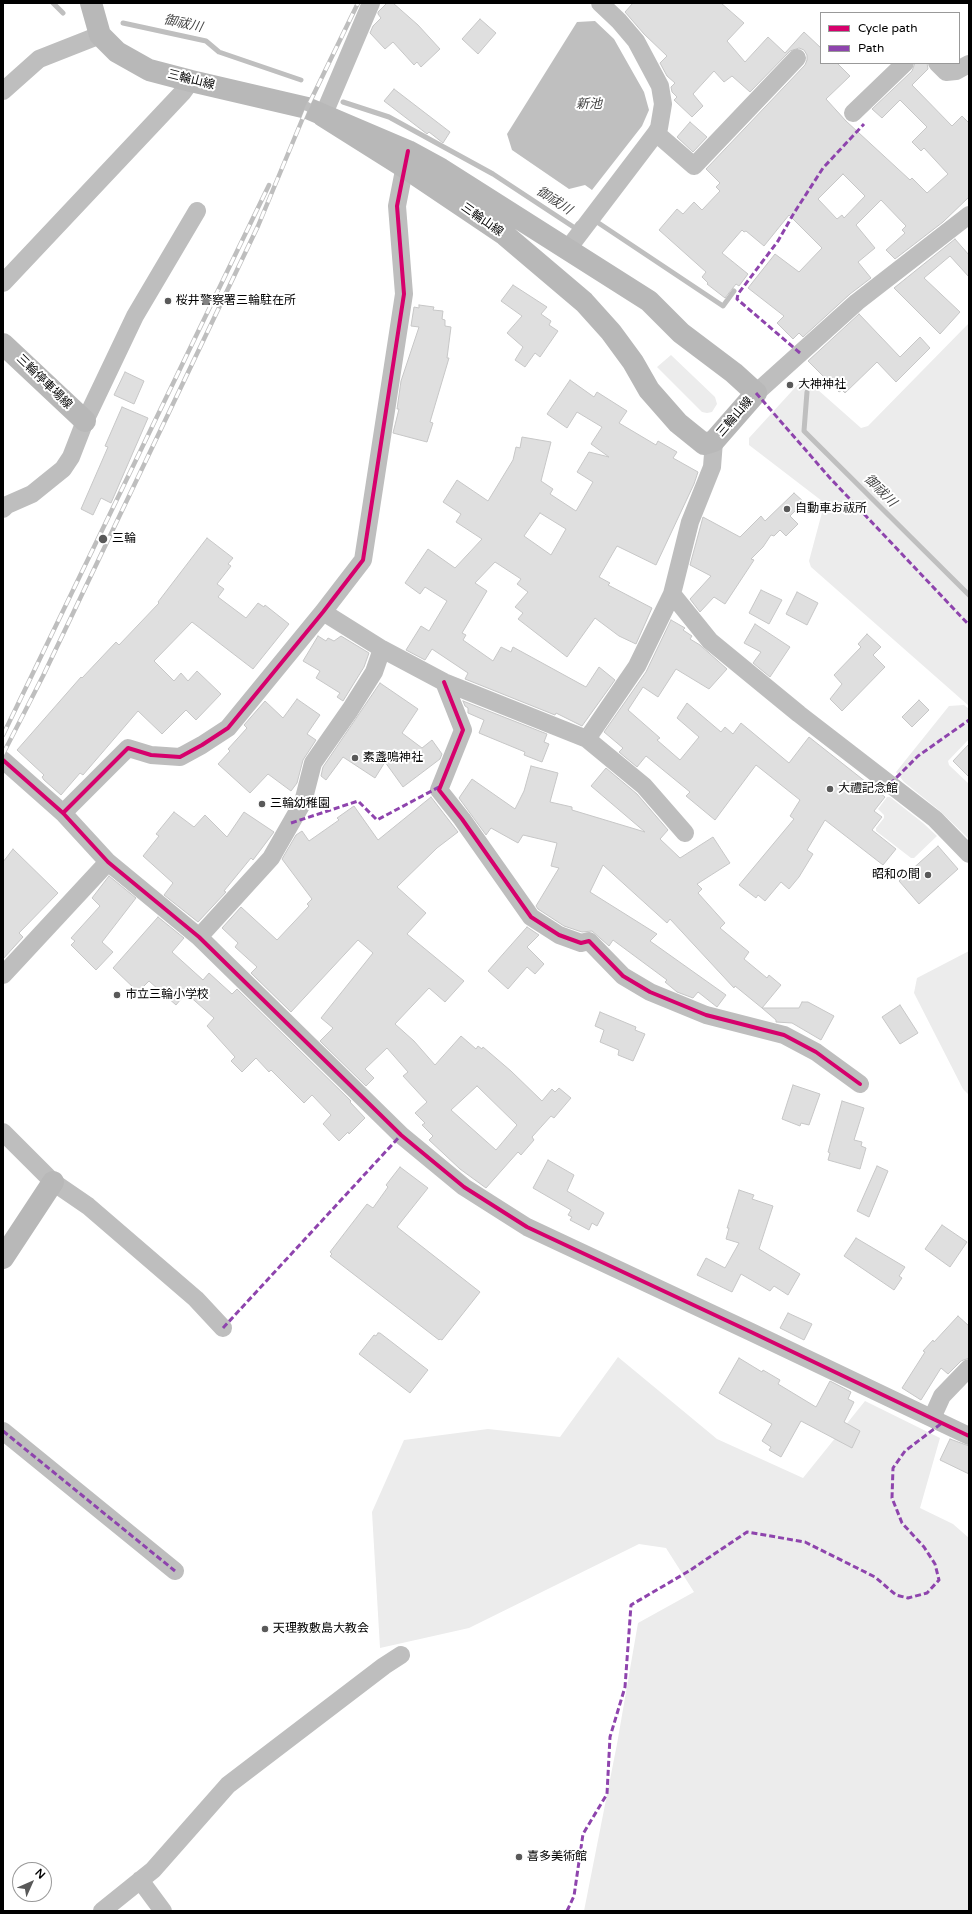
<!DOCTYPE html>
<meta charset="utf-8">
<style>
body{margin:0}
#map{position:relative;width:972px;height:1914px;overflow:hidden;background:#fff;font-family:"Varela Round",sans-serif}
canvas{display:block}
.frame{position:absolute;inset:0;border:4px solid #000;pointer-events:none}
.legend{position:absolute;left:820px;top:12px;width:140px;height:52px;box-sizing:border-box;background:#fff;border:1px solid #999;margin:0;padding:5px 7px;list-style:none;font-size:12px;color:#000}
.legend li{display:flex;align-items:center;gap:8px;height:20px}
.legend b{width:20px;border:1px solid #999}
.north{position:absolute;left:12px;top:1862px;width:40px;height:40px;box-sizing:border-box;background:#fff;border:1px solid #999;border-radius:50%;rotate:45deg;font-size:11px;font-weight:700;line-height:16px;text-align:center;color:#000}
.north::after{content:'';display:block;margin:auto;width:14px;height:18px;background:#595959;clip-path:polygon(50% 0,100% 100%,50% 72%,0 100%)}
</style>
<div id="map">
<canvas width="972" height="1914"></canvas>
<div class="frame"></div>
<ul class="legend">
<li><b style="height:5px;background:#d6006c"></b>Cycle path</li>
<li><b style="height:5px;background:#8e44ad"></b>Path</li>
</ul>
<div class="north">N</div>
</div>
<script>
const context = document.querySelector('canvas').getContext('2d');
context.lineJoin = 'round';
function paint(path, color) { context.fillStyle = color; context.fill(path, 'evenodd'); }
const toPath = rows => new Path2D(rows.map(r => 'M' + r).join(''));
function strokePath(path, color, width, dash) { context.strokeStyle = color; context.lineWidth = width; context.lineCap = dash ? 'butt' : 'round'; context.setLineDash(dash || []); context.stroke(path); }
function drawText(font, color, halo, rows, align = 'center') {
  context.font = font + ' "Varela Round","Noto Sans JP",sans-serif'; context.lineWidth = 4; context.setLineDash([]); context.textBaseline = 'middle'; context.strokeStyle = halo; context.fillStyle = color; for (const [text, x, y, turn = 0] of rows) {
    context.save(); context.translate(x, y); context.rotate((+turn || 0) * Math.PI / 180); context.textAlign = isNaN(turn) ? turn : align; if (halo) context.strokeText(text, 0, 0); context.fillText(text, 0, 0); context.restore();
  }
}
paint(toPath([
 [969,323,969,706,811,567,809,561,824,505,822,501,749,445,749,438,802,380,809,382,861,428,868,426],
 [671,355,715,397,717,404,712,412,707,413,702,412,657,367],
 [964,705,969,709,969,739,948,761,949,765,969,784,969,839,940,811,904,782,896,772,949,706],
 [887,797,890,797,923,823,937,836,914,858,911,858,876,831,876,828,884,818,884,815,878,809],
 [969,951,969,1095,963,1089,914,993,917,978],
 [618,1357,717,1439,803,1478,865,1401,940,1438,920,1508,953,1524,969,1538,969,1911,584,1911,617,1744,638,1623,694,1592,666,1548,639,1544,469,1628,380,1648,372,1512,404,1440,488,1429,560,1437]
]), '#ececec');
paint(toPath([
 [595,21,614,39,644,92,649,110,642,126,592,190,585,185,569,189,512,150,507,134,577,22]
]), '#bfbfbf');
strokePath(toPath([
 [53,3,63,13],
 [123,23,206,41,219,52,301,80],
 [343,102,389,117,493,174,575,228,578,224],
 [594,220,723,306,734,291],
 [807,392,804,431,969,595]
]), '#bfbfbf', 5);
const building = toPath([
 [387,3,393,3,418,25,440,49,421,67,417,62,414,65,393,42,385,49,370,33,373,26,381,18,378,14,378,12,387,3],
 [633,3,721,3,744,23,727,41,745,62,768,37,785,53,804,32,821,48,821,63,837,63,850,76,826,99,846,121,910,180,912,178,927,193,948,174,924,148,921,151,912,142,927,127,900,100,882,118,872,109,912,71,915,63,927,63,928,69,912,85,952,126,962,116,969,123,969,197,943,222,895,259,886,250,905,233,902,230,906,226,881,200,856,225,875,248,858,262,871,278,850,294,803,337,799,333,793,339,777,323,784,316,748,288,775,254,799,272,822,248,789,215,764,246,746,231,744,232,742,230,722,253,748,274,739,286,736,284,725,298,707,284,708,283,702,277,706,272,659,230,677,209,683,214,694,202,702,210,720,191,716,187,720,183,706,169,805,65,807,60,807,55,804,50,799,48,790,51,750,92,732,76,724,82,714,71,693,94,703,106,692,117,674,100,677,97,672,92,671,87,675,83,667,76,660,63,667,56,644,34,625,12,633,3],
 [843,174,865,196,844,218,842,215,837,219,818,199,843,174],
 [480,19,496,33,478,54,462,39,480,19],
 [394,89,450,132,443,143,429,132,427,134,384,101,394,89],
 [690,122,707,137,693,152,677,137,690,122],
 [955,239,969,255,969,277,950,256,924,278,960,312,940,334,894,288,955,239],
 [513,285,547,307,541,314,551,321,549,325,558,331,540,357,535,353,525,367,515,360,523,347,507,333,522,316,501,301,513,285],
 [419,305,434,307,433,310,443,311,442,319,445,320,445,326,451,327,447,358,449,358,430,422,433,423,427,442,393,433,399,409,397,409,401,381,419,327,411,326,414,307,419,308,419,305],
 [859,314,900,357,920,337,930,348,896,382,877,362,845,393,842,390,839,392,808,361,859,314],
 [125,372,144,381,134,404,114,395,125,372],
 [570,380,594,397,597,392,627,411,619,423,656,445,658,441,677,452,673,458,698,472,694,484,656,565,617,546,599,577,610,583,608,585,652,608,636,644,619,636,595,618,567,657,518,619,523,613,515,607,528,592,517,584,521,579,495,562,475,583,487,591,462,633,466,635,463,640,493,661,501,647,511,652,513,647,586,687,599,667,615,680,582,726,556,713,555,715,465,679,468,673,432,649,425,660,406,650,421,626,429,631,447,601,425,587,420,594,405,583,428,549,455,568,482,539,456,522,461,514,443,502,457,480,488,501,513,460,516,447,520,448,522,437,551,442,541,481,553,489,550,494,576,511,593,482,577,472,589,452,609,457,591,444,602,427,577,412,567,428,547,414,570,380],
 [540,513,566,529,551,555,524,536,540,513],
 [122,407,148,418,111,503,101,498,93,515,81,509,108,447,105,446,122,407],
 [794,493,804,502,790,516,798,524,786,536,780,530,774,536,771,535,763,547,751,559,754,560,725,604,714,597,700,612,690,599,711,576,690,565,703,517,740,537,761,516,765,521,794,493],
 [207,538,233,558,228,564,231,566,217,584,224,589,218,597,246,618,258,603,264,607,265,605,289,624,253,669,192,622,154,661,174,681,181,673,188,681,197,671,221,694,196,720,186,710,162,734,138,711,83,775,80,773,61,795,44,780,42,777,44,775,17,750,81,677,82,678,116,642,119,645,159,603,158,602,207,538],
 [761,590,782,600,769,624,749,613,761,590],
 [797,592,818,603,807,625,786,614,797,592],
 [671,620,685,628,683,630,692,636,690,639,700,645,727,669,709,689,676,669,658,697,643,687,628,710,660,738,657,740,680,760,699,737,677,718,687,703,721,732,725,727,733,734,741,723,789,763,809,737,885,797,874,811,882,817,872,830,896,849,883,865,825,820,807,850,813,854,799,877,789,889,781,882,765,901,758,895,756,898,739,885,794,819,790,816,800,800,756,765,715,820,686,796,690,792,646,756,637,767,619,752,623,748,604,732,646,672,671,620],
 [755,624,790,647,770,677,753,663,761,652,744,643,755,624],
 [867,634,881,647,873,655,885,667,842,711,830,699,842,684,834,675,861,647,858,644,867,634],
 [318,636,326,641,328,638,334,641,341,636,369,653,364,667,343,701,337,697,340,693,316,678,320,671,303,661,318,636],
 [380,683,418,709,402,733,422,748,432,740,442,754,440,759,403,787,385,762,375,778,343,757,326,780,321,776,323,767,380,683],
 [297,699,320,715,307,734,316,740,303,760,297,783,291,791,268,774,250,793,218,764,230,751,228,749,247,728,244,725,265,701,283,718,297,699],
 [919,700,929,710,912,727,902,717,919,700],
 [463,701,547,734,544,742,549,744,542,762,524,755,525,752,479,733,484,720,468,713,468,708,465,706,463,701],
 [969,744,969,777,953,761,969,744],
 [531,766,558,773,550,802,572,807,572,810,645,832,591,786,606,768,637,794,668,830,660,839,680,858,713,837,730,863,697,884,702,889,698,893,725,923,720,928,749,952,744,959,767,978,769,975,781,985,762,1008,735,986,734,988,670,919,667,923,603,865,590,892,657,934,650,941,726,995,717,1007,698,992,693,998,677,992,665,982,667,980,613,940,609,946,592,931,582,932,564,926,538,909,536,906,559,868,551,866,557,843,523,835,518,843,491,828,486,835,459,798,472,779,515,809,524,791,531,766],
 [431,797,458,832,437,848,397,887,426,913,407,934,464,981,445,1002,429,988,395,1024,414,1041,435,1065,461,1036,476,1049,478,1046,482,1049,483,1047,511,1071,542,1101,552,1089,555,1092,559,1088,571,1098,554,1118,551,1116,532,1137,534,1140,521,1155,518,1152,486,1188,460,1169,429,1140,433,1136,422,1125,425,1123,415,1113,427,1102,403,1076,408,1072,387,1048,365,1069,374,1078,366,1086,320,1041,333,1028,321,1018,373,953,358,940,291,1012,251,973,257,967,235,947,238,943,222,928,241,907,277,940,309,906,307,904,312,899,282,859,296,835,302,831,309,841,339,820,337,818,354,806,378,840,431,797],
 [477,1086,517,1125,496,1150,451,1110,477,1086],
 [174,812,194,827,205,815,227,837,244,812,274,832,253,860,251,858,224,891,226,892,198,922,164,895,173,883,143,856,159,836,156,834,174,812],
 [938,846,958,869,919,904,899,881,938,846],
 [13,849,58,893,19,933,23,937,3,959,3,862,13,849],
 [109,876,136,898,102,942,113,952,96,970,71,945,75,941,71,938,100,906,92,898,109,876],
 [158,917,184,938,172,952,203,980,209,973,232,994,237,989,351,1101,350,1102,365,1118,349,1134,348,1132,339,1141,323,1124,331,1115,312,1095,304,1103,271,1070,269,1072,256,1058,242,1072,231,1061,235,1057,207,1026,214,1018,186,993,176,1005,149,981,138,992,113,968,158,917],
 [527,927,539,935,527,947,544,964,535,974,527,967,508,989,488,971,527,927],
 [802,1002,808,1002,834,1016,821,1040,792,1023,776,1022,776,1020,762,1008,799,1008,802,1002],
 [900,1005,918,1033,900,1044,882,1017,900,1005],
 [600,1012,636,1027,635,1030,645,1034,633,1061,618,1055,619,1050,600,1042,604,1030,595,1026,600,1012],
 [793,1085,820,1094,809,1125,801,1123,800,1126,782,1119,793,1085],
 [842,1101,864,1108,854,1140,862,1142,861,1146,866,1148,860,1169,828,1160,830,1153,828,1152,842,1101],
 [548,1160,574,1175,567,1191,604,1213,597,1226,592,1223,589,1230,570,1220,572,1217,568,1215,571,1210,533,1188,548,1160],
 [877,1166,888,1171,869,1217,857,1211,877,1166],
 [400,1167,428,1188,397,1227,480,1292,442,1340,440,1339,439,1340,330,1256,332,1254,330,1252,367,1204,373,1208,388,1187,386,1185,400,1167],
 [739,1190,754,1195,752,1199,773,1206,759,1249,800,1274,788,1295,774,1286,770,1291,741,1274,732,1292,697,1275,706,1258,725,1268,739,1243,726,1239,729,1228,727,1228,739,1190],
 [942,1225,967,1242,950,1267,925,1249,942,1225],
 [856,1238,905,1267,899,1276,902,1278,894,1290,844,1256,856,1238],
 [788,1313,812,1324,804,1340,780,1328,788,1313],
 [958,1316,969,1326,969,1358,961,1361,948,1374,941,1368,921,1400,902,1388,925,1352,923,1351,933,1340,934,1342,958,1316],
 [378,1333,380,1333,428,1370,410,1393,359,1354,374,1335,376,1336,378,1333],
 [739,1358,762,1372,763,1370,780,1380,778,1384,816,1407,830,1381,851,1392,848,1399,854,1402,844,1422,860,1431,852,1448,801,1421,781,1457,769,1450,771,1447,762,1441,772,1424,719,1393,739,1358],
 [950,1439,969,1446,969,1474,940,1460,950,1439]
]);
paint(building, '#dfdfdf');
strokePath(building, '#c7c7c7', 1);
strokePath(toPath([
 [937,63,946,72,956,71,969,64],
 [3,91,39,59,100,35],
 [853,113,905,63],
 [323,116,371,3],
 [656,133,694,166,797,58],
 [567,250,656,133,659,128,663,104,660,86,636,41,619,21,600,3],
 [3,283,183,92,191,81],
 [756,393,857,302,969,215],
 [3,509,7,505,32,494,63,469,71,457,85,421,135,316,197,211],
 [672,594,710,641,799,714,935,819,969,854],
 [323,612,382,649,444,682,587,739,644,786,685,833],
 [444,682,463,730,439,790,462,819,531,917,559,935,581,943,589,941,623,976,650,992,706,1015,784,1035,816,1052,860,1084],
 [587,739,637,666,672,594,690,522,712,467,714,441],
 [3,760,63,813,108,862,199,937,401,1135,464,1187,527,1227,751,1332,969,1436],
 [63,813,128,748,151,755,180,757,202,745,228,728,323,612,363,560,404,294,397,206,407,155],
 [199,937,271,858,303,802,313,763,350,710,374,672,382,649],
 [3,975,108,862],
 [3,1132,53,1182,88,1206,196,1299,223,1328],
 [932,1418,942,1396,969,1368],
 [3,1431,175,1571],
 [140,1880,163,1911],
 [102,1911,153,1870,228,1785,384,1666,401,1655]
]), '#bebebe', 18);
strokePath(toPath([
 [91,3,100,35,117,52,149,70,191,81,307,108,408,151,441,169,649,301,681,333,734,373,756,393,714,441,704,444,678,423,649,390,633,362,611,332,584,302,505,235,404,167,323,116],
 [3,344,85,421],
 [3,1258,53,1182]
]), '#b8b8b8', 22);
const rail = toPath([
 [3,735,269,185],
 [3,754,43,676,258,226,307,108,358,3]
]);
strokePath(rail, '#bebebe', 4.5);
strokePath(rail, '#fff', 3, [9]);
strokePath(toPath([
 [800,353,737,299,738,294,778,241,794,213,823,168,864,124],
 [756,393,830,478,969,625],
 [890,784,918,756,969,720],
 [291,823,358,801,377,820,441,786],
 [223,1328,401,1135],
 [3,1431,175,1571],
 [567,1911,574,1896,583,1834,607,1794,610,1737,625,1687,631,1605,689,1571,747,1532,805,1542,875,1577,896,1595,908,1598,927,1593,939,1580,935,1564,924,1547,902,1523,892,1498,893,1468,905,1451,942,1423]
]), '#8e44ad', 3, [6, 3]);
strokePath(toPath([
 [444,682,463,730,439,790,462,819,531,917,559,935,581,943,589,941,623,976,650,992,706,1015,784,1035,816,1052,860,1084],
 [3,760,63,813,108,862,199,937,401,1135,464,1187,527,1227,751,1332,969,1436],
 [63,813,128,748,151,755,180,757,202,745,228,728,323,612,363,560,404,294,397,206,408,151]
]), '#d6006c', 4);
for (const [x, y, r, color] of [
 [168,301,4,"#595959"],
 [790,385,4,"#595959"],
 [787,509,4,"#595959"],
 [103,539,5,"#595959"],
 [355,758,4,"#595959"],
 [830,789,4,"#595959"],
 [262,804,4,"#595959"],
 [928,875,4,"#595959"],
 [117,995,4,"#595959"],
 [265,1629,4,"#595959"],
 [519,1857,4,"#595959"]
]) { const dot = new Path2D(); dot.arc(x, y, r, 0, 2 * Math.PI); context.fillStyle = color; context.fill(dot); strokePath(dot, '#fff', 1.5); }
drawText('12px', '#000', '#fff', [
 ["三輪山線",191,80,14],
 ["三輪山線",482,220,35],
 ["三輪停車場線",44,382,44],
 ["三輪山線",735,417,-49]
]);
drawText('12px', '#000', '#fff', [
 ["桜井警察署三輪駐在所",176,301],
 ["大神神社",798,385],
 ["自動車お祓所",795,509],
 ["三輪",112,539],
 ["素盞鳴神社",363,758],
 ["大禮記念館",838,789],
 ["三輪幼稚園",270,804],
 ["昭和の間",920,875,"right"],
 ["市立三輪小学校",125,995],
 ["天理教敷島大教会",273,1629],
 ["喜多美術館",527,1857]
], 'left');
drawText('italic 13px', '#444', '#fff', [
 ["御祓川",183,24,12],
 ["新池",589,105],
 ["御祓川",554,201,33],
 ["御祓川",880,491,45]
]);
</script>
